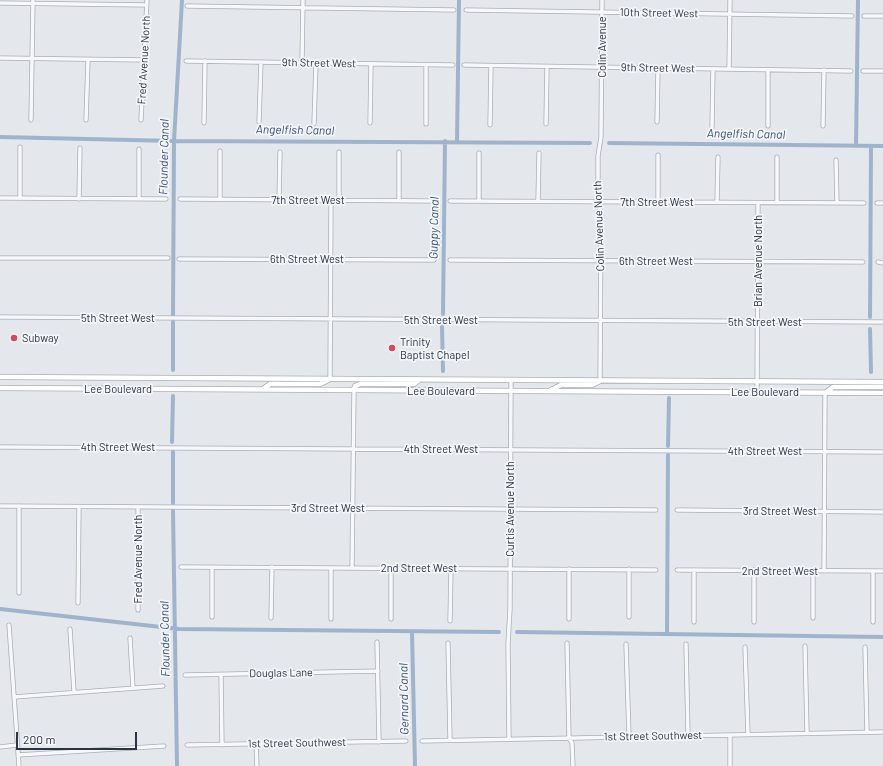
<!DOCTYPE html>
<style>
body{margin:0}
#map{position:relative;width:883px;height:766px;overflow:hidden;background:#e4e7ec;font-family:Barlow,sans-serif}
canvas{display:block}
.scale{position:absolute;left:16px;top:732px;width:121px;height:18px;box-sizing:border-box;border:2px solid #2b3445;border-top:0;padding-left:5px;font-size:12px;line-height:14px;white-space:nowrap;color:#2b3445;-webkit-text-stroke:3px #f4f6f9;paint-order:stroke}
</style>
<div id="map">
<canvas width="883" height="766"></canvas>
<div class="scale">200 m</div>
</div>
<script>
const context = document.querySelector('canvas').getContext('2d');
context.lineJoin = 'round';
const toPath = rows => new Path2D(rows.map(r => 'M' + r).join(''));
function strokePath(path, color, width, dash) { context.strokeStyle = color; context.lineWidth = width; context.lineCap = dash ? 'butt' : 'round'; context.setLineDash(dash || []); context.stroke(path); }
function drawText(font, color, halo, rows, align = 'center') {
  context.font = font + ' Barlow,sans-serif'; context.lineWidth = 3.5; context.setLineDash([]); context.textBaseline = 'middle'; context.strokeStyle = halo; context.fillStyle = color; for (const [text, x, y, turn = 0] of rows) {
    context.save(); context.translate(x, y); context.rotate((+turn || 0) * Math.PI / 180); context.textAlign = isNaN(turn) ? turn : align; if (halo) context.strokeText(text, 0, 0); context.fillText(text, 0, 0); context.restore();
  }
}
strokePath(toPath([
 [0,137,174,141,590,143],
 [457,142,459,0],
 [609,143,883,146],
 [856,146,858,0],
 [443,314,445,141],
 [173,315,174,141,182,0],
 [870,317,871,146],
 [442,326,443,371],
 [870,329,871,372],
 [173,370,173,322],
 [172,442,173,396],
 [668,446,669,398],
 [173,452,173,503],
 [173,511,177,766],
 [0,609,179,629,499,632],
 [412,632,415,766],
 [517,632,883,637],
 [667,634,668,455]
]), '#9fb4cc', 4);
const minor = toPath([
 [0,3,147,5],
 [187,6,454,10],
 [466,10,852,16],
 [864,16,883,16],
 [0,58,145,60],
 [186,61,453,65],
 [302,63,303,0],
 [464,65,851,71],
 [729,69,730,0],
 [863,71,883,71],
 [31,120,33,0],
 [86,120,88,60],
 [141,120,147,0],
 [259,122,261,62],
 [657,122,658,68],
 [204,123,205,61],
 [370,123,371,64],
 [314,124,316,63],
 [426,124,426,65],
 [546,124,547,67],
 [490,125,491,66],
 [768,126,768,70],
 [823,126,824,70],
 [712,127,713,69],
 [339,152,339,200],
 [836,160,837,203],
 [0,198,166,199],
 [20,198,20,147],
 [79,199,80,148],
 [139,199,139,149],
 [180,199,436,201],
 [220,199,220,151],
 [279,200,280,152],
 [399,200,399,152],
 [450,201,864,203],
 [479,201,479,153],
 [538,201,539,153],
 [658,202,658,155],
 [717,202,718,157],
 [777,203,777,157],
 [877,203,883,203],
 [0,258,168,258],
 [179,259,434,260],
 [450,260,863,262],
 [878,262,883,263],
 [0,317,883,322],
 [330,379,331,200],
 [600,381,601,213,598,201,598,156,601,137,602,0],
 [757,392,758,203],
 [0,447,883,452],
 [0,506,656,510],
 [677,510,883,512],
 [181,567,656,570],
 [352,568,354,390],
 [391,568,391,619],
 [629,569,629,617],
 [677,570,883,571],
 [824,571,825,393],
 [19,593,19,506],
 [78,603,79,507],
 [138,610,138,507],
 [212,617,212,567],
 [271,618,272,567],
 [813,618,813,571],
 [331,619,331,568],
 [569,619,569,569],
 [450,621,451,568],
 [694,622,694,570],
 [754,622,754,570],
 [873,622,873,571],
 [9,625,19,766],
 [70,629,74,692],
 [130,638,133,688],
 [377,642,379,742],
 [448,643,450,740],
 [567,643,569,738,572,743,573,766],
 [626,644,629,736],
 [686,644,688,735],
 [805,646,807,733],
 [745,647,748,734],
 [865,647,867,732],
 [185,675,378,671],
 [221,675,222,745],
 [14,697,163,686],
 [730,735,730,766],
 [509,739,508,644,510,609,511,380],
 [422,741,883,732],
 [256,744,257,766],
 [187,745,406,741],
 [0,747,17,745],
 [18,755,164,746]
]);
const secondary = toPath([
 [0,377,883,382],
 [0,388,883,393],
 [263,389,270,384,320,384,330,379],
 [354,390,355,386,360,384,414,384,419,380],
 [551,390,561,385,592,385,600,381],
 [825,393,833,387,883,387]
]);
strokePath(minor, '#a9aeb7', 5);
strokePath(secondary, '#a9aeb7', 6);
strokePath(minor, '#f7f8fa', 3.5);
strokePath(secondary, '#fff', 4.5);
for (const [x, y, r, color] of [
 [14,338,4,"#d1495b"],
 [392,348,4,"#d1495b"]
]) { const dot = new Path2D(); dot.arc(x, y, r, 0, 2 * Math.PI); context.fillStyle = color; context.fill(dot); strokePath(dot, '#f4f6f9', 1.5); }
drawText('11px', '#2b3445', '#f4f6f9', [
 ["10th Street West",659,13,1],
 ["Colin Avenue",602,47,-90],
 ["Fred Avenue North",144,60,-87],
 ["9th Street West",319,63,1],
 ["9th Street West",658,68,1],
 ["7th Street West",308,200],
 ["7th Street West",657,202],
 ["Colin Avenue North",599,226,-92],
 ["6th Street West",307,259],
 ["6th Street West",656,261],
 ["Brian Avenue North",758,261,-90],
 ["5th Street West",118,318],
 ["5th Street West",441,320],
 ["5th Street West",765,322],
 ["Lee Boulevard",118,389],
 ["Lee Boulevard",441,391],
 ["Lee Boulevard",765,392],
 ["4th Street West",118,447],
 ["4th Street West",441,449],
 ["4th Street West",765,451],
 ["3rd Street West",328,508],
 ["Curtis Avenue North",510,509,-90],
 ["3rd Street West",780,511],
 ["Fred Avenue North",138,559,-90],
 ["2nd Street West",419,568],
 ["2nd Street West",780,571],
 ["Douglas Lane",281,673,-1],
 ["1st Street Southwest",653,736,-1],
 ["1st Street Southwest",297,743,-1]
]);
drawText('11px', '#2b3445', '#f4f6f9', [
 ["Subway",22,338],
 ["Trinity",400,342],
 ["Baptist Chapel",400,355]
], 'left');
drawText('italic 12px', '#34527a', '#f4f6f9', [
 ["Angelfish Canal",295,130,1],
 ["Angelfish Canal",746,134,1],
 ["Flounder Canal",164,157,-89],
 ["Guppy Canal",434,228,-89],
 ["Flounder Canal",165,639,-91],
 ["Gernard Canal",404,699,-91]
]);
</script>
